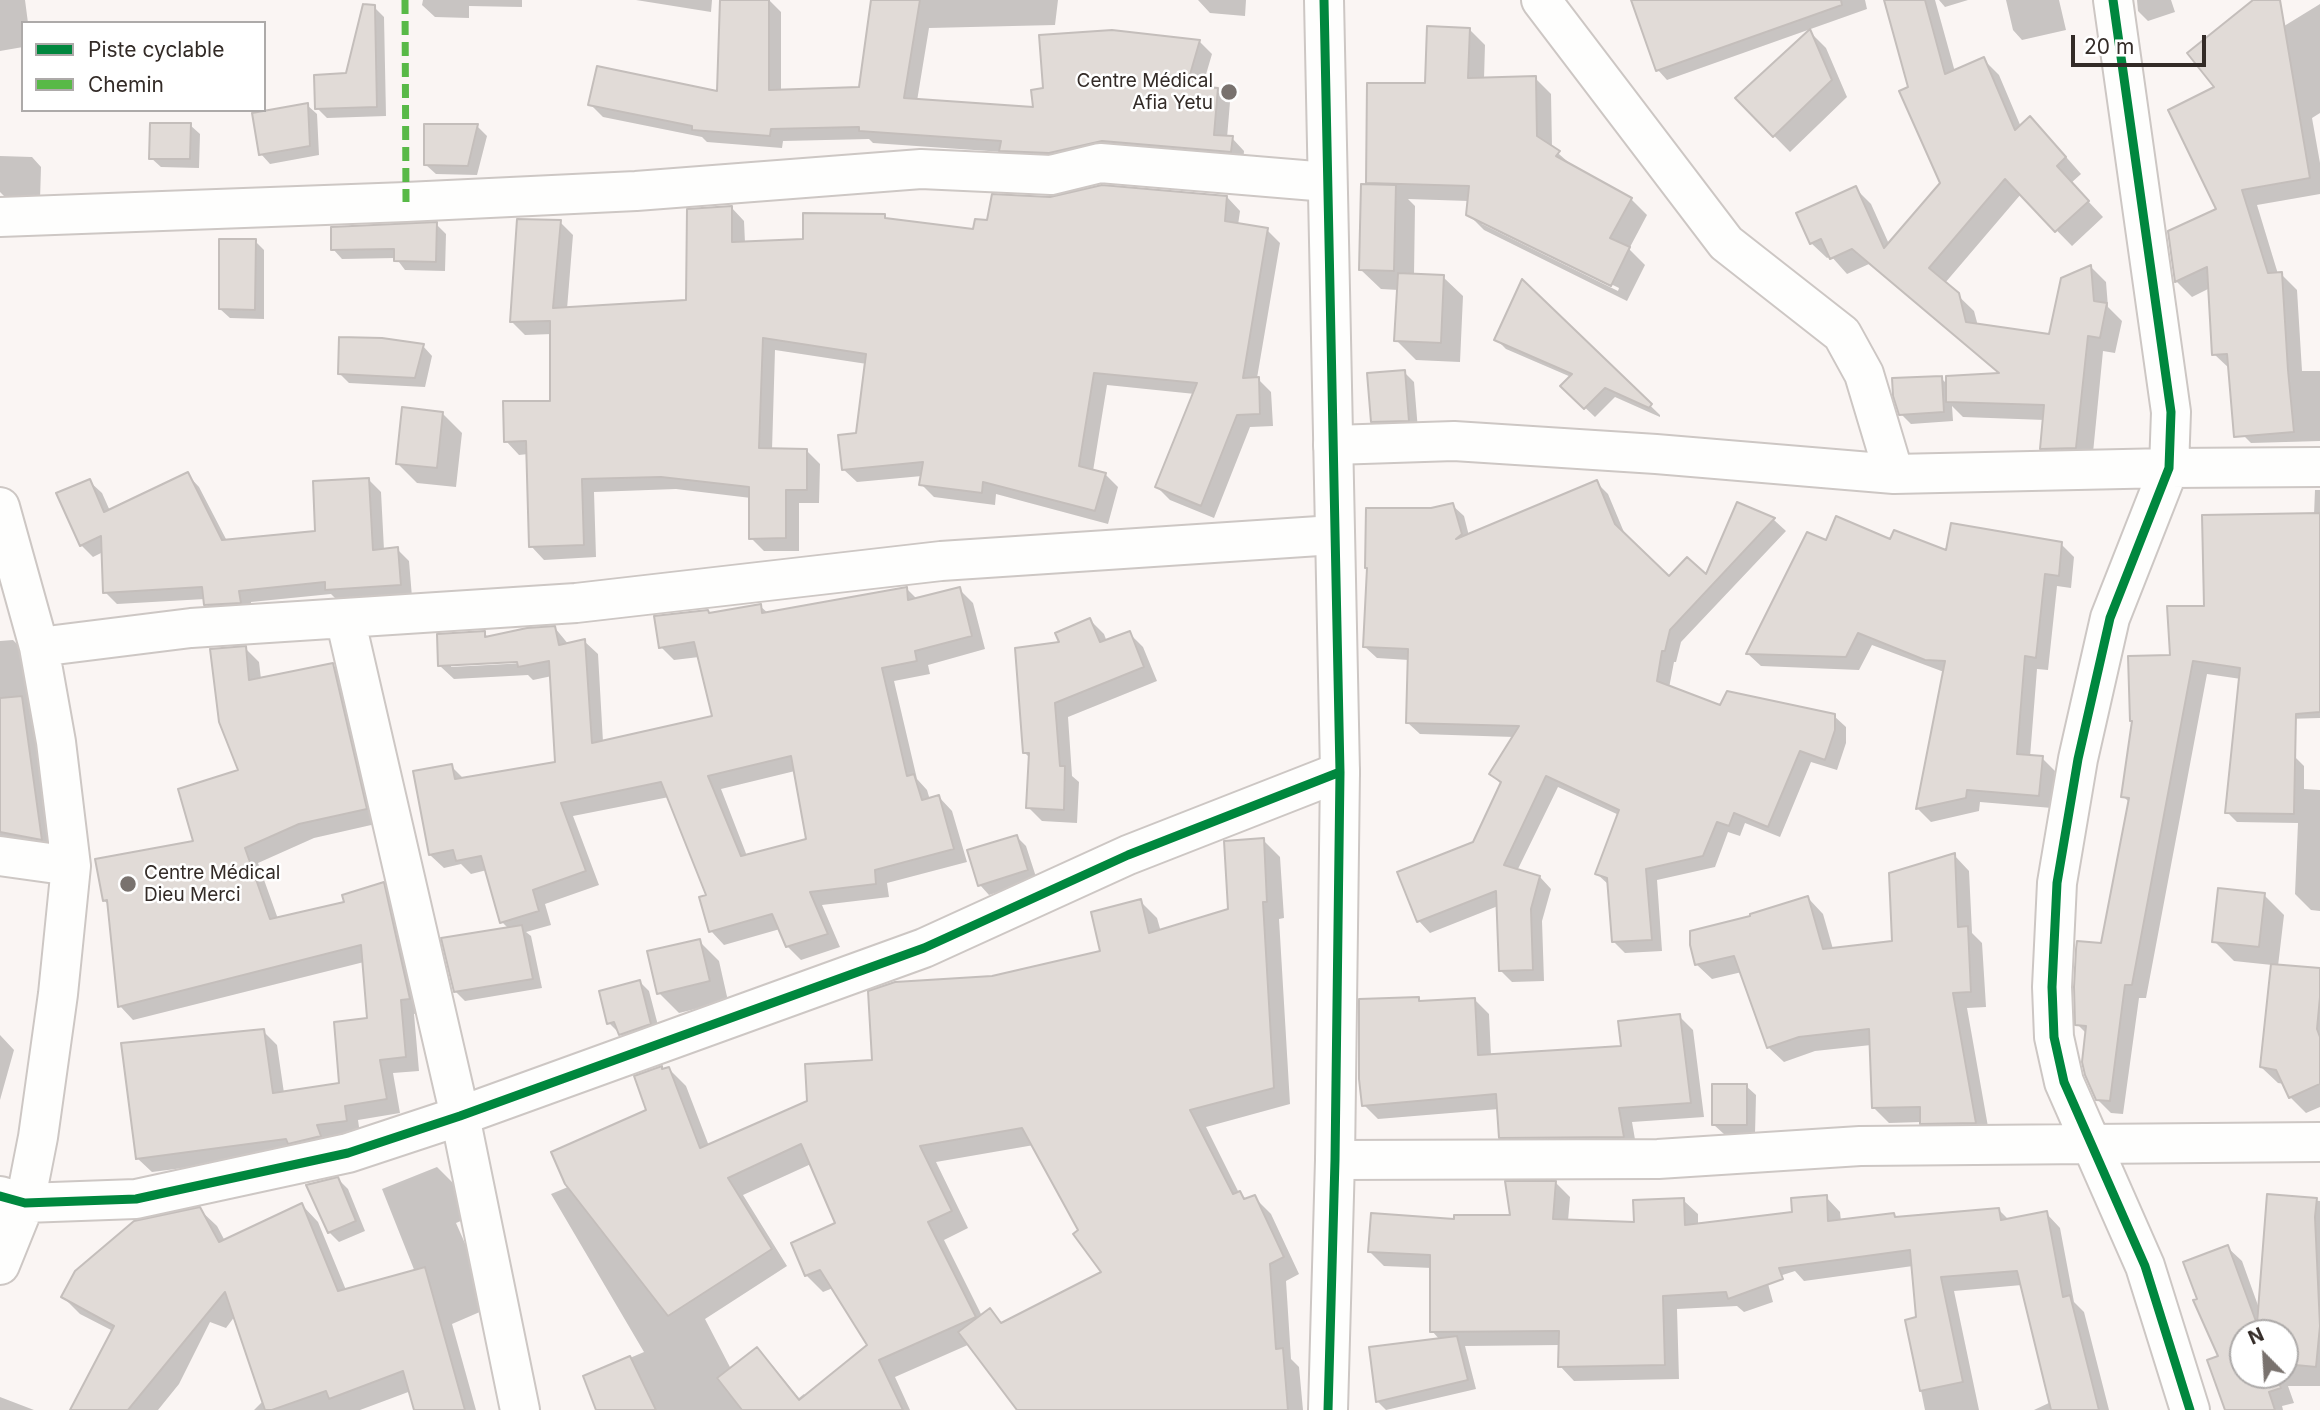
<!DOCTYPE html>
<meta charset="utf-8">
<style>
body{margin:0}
#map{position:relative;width:2320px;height:1410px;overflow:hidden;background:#faf5f3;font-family:Inter,sans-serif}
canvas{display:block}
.legend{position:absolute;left:21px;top:21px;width:245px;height:91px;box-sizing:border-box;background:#fff;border:2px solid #adaaa9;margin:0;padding:9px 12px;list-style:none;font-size:21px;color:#332b27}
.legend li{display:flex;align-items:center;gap:14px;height:35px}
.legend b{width:35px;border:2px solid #adaaa9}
.north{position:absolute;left:2229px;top:1319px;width:70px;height:70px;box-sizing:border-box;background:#fff;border:2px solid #adaaa9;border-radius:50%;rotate:336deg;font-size:19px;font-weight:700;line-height:28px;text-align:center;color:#332b27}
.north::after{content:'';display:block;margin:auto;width:24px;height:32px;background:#79726e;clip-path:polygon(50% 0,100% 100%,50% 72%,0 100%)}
.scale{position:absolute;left:2071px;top:35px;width:135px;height:32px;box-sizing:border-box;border:4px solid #332b27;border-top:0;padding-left:9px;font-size:21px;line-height:24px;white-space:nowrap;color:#332b27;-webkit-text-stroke:5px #fff;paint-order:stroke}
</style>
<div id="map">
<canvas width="2320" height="1410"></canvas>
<ul class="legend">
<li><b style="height:9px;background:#00873e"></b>Piste cyclable</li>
<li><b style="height:9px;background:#58b947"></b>Chemin</li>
</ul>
<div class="north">N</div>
<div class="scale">20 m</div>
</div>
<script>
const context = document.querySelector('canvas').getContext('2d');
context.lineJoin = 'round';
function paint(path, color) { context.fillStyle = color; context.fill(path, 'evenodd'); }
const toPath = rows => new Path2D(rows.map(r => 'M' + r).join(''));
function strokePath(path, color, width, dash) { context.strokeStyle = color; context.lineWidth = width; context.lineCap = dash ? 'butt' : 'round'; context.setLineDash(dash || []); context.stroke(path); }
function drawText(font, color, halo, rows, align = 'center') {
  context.font = font + ' Inter,sans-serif'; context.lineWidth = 5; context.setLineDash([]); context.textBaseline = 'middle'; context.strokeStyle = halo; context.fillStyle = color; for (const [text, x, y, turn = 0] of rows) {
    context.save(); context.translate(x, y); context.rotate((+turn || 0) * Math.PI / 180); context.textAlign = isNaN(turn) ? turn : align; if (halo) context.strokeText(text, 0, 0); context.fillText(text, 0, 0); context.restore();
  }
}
paint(toPath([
 [0,0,25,0,28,23,23,23,23,47,0,51],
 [423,0,522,0,522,7,469,6,469,18,435,17,422,5],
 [636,0,712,0,711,12],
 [722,0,769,0,781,12,781,92,861,89,873,0,1058,0,1055,25,929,28,917,101,1035,109,1045,90,1112,32,1200,42,1212,54,1202,88,1217,89,1230,102,1227,138,1232,138,1244,151,1243,164,1014,163,1003,152,873,143,869,139,783,141,782,148,707,142,702,137,603,117,590,104,719,93],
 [1198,0,1246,0,1245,16,1210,13],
 [1633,0,1865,0,1867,9,1667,80,1658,70],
 [1886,0,1935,0,1955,72,1983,59,1999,75,2021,127,2046,134,2081,174,2071,183,2103,217,2072,246,2021,194,1945,283,1974,311,1978,326,2050,336,2091,267,2106,282,2108,307,2122,321,2115,353,2103,351,2092,463,2057,464,2042,448,2045,420,1963,417,1952,406,1953,421,1911,424,1901,414,1941,378,1947,384,2001,375,1869,264,1847,274,1831,256,1827,258,1811,243,1855,188,1871,204,1889,244,1942,184,1910,88],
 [1939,0,1968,0,1945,7],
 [2006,0,2059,0,2066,30,2022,40,2013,30],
 [2137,0,2171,0,2175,12,2148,21,2138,11],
 [2320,4,2320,113,2312,118,2320,163,2320,194,2257,205,2278,274,2281,274,2297,290,2302,371,2320,371,2320,441,2251,443,2235,427,2231,370,2214,354,2210,288,2192,297,2176,281,2218,210,2217,88,2206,74],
 [374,7,384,17,386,116,327,118,317,108,347,75],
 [1469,29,1485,45,1484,79,1535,78,1551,94,1552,148,1575,168,1631,199,1647,215,1629,249,1645,265,1627,301,1484,230,1468,214,1469,201,1408,199,1415,206,1414,275,1443,277,1463,296,1460,362,1416,360,1396,340,1399,290,1381,289,1361,270,1371,186,1367,182,1427,85],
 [1482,221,1619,288,1618,291,1482,224],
 [1810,32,1826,48,1847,97,1790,152,1737,98],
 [307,105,317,114,319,155,270,164,261,154],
 [190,125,200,134,199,168,161,167,151,158],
 [477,126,487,136,477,175,436,174,426,165],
 [0,156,32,157,41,167,40,200,8,200,0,192],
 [1227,197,1240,211,1238,225,1267,230,1280,243,1257,378,1271,392,1273,426,1250,427,1214,518,1170,500,1157,487,1195,394,1107,385,1093,471,1105,474,1118,487,1108,524,996,494,995,505,934,497,921,484,922,476,857,482,843,469,857,434,867,364,775,350,772,450,806,450,820,464,819,503,799,503,799,551,764,551,751,538,751,498,676,489,594,492,596,557,544,560,531,546,528,454,519,455,506,441,552,402,552,334,525,335,511,321,560,222,573,235,567,309,688,301,731,207,744,221,745,243,804,241,884,216,888,220,975,231,989,222,1051,199],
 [436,224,446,234,445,271,405,270,396,258,342,259,333,249],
 [255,241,264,250,264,319,230,318,220,309],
 [1522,282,1660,415,1660,417,1615,397,1595,417,1562,386,1571,377,1506,349,1496,339],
 [423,346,432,356,425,387,349,383,339,373],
 [1404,372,1414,382,1418,430,1383,431,1373,421],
 [442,413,462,433,456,487,417,483,397,463],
 [187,474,199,487,227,541,317,532,369,480,381,492,384,550,397,549,409,561,412,597,339,602,331,594,251,602,252,614,218,617,206,604,205,599,117,604,105,592,103,552,93,557,81,545,89,481,102,493,110,511],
 [1596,482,1608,494,1626,537,1669,578,1707,577,1738,505,1774,520,1786,531,1681,642,1676,662,1674,662,1669,688,1721,707,1834,716,1846,727,1846,743,1837,770,1811,762,1780,837,1745,823,1740,836,1728,832,1715,867,1657,880,1662,951,1625,953,1614,942,1609,885,1597,874,1619,815,1558,787,1517,871,1540,877,1551,889,1542,921,1544,981,1512,982,1500,970,1498,906,1430,933,1419,921,1400,873,1474,843,1502,785,1491,774,1514,737,1420,734,1408,723,1409,660,1377,658,1365,647,1432,510,1452,505,1464,516,1469,536],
 [2315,490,2320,490,2320,718,2252,720,2241,679,2207,674,2146,998,2139,998,2123,1114,2111,1113,2097,1099,2087,1034,2077,1024,2103,945,2130,803,2123,796,2172,656,2205,607,2314,515],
 [1891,541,1947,552,2061,544,2074,557,2071,588,2057,586,2048,670,2037,669,2030,757,2042,758,2055,771,2052,808,1980,802,1979,811,1931,822,1918,809,1944,672,1872,645,1859,670,1761,666,1748,654,1827,542],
 [907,589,917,599,959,589,973,603,985,649,928,665,930,674,894,681,917,779,927,790,930,800,939,797,952,811,967,862,887,883,889,897,822,905,840,947,801,960,787,946,780,929,724,945,711,931,709,896,669,797,573,816,599,885,545,904,551,925,526,932,531,936,542,988,465,1001,455,991,509,929,502,922,487,870,471,874,461,864,444,868,430,855,451,766,464,779,557,763,552,676,533,680,528,675,454,679,440,666,484,633,489,638,555,628,569,645,584,641,598,654,603,742,714,717,699,657,674,660,661,647,708,612,710,614,760,606,769,614],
 [526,660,526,663,451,667,451,664],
 [795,771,808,840,747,856,721,789],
 [1090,620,1104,634,1107,642,1129,633,1143,647,1157,681,1068,717,1072,776,1079,782,1077,823,1042,821,1028,807,1030,758,1025,753,1061,644],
 [13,640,41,668,69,867,0,853,0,641],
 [245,648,259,662,261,679,332,665,346,679,380,823,314,838,258,863,278,919,346,903,383,884,397,898,423,1012,414,1014,419,1071,393,1073,400,1113,358,1120,360,1134,299,1153,152,1172,137,1158,263,1031,277,1045,284,1093,341,1085,369,1020,364,962,133,1020,120,1006,109,905,104,900,196,842,241,771],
 [2295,757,2304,766,2304,789,2320,790,2320,911,2311,910,2295,894,2298,823,2237,822,2227,812],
 [1017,837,1026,846,1037,880,989,895,980,885],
 [1263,840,1280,857,1284,918,1279,919,1290,1104,1206,1127,1239,1193,1247,1200,1254,1197,1271,1214,1299,1274,1286,1281,1291,1359,1299,1367,1303,1410,1017,1410,970,1344,895,1377,910,1410,598,1410,585,1377,644,1352,551,1194,568,1187,648,1111,664,1071,669,1069,686,1086,709,1146,809,1102,874,1062,992,978,1102,952,1140,901,1157,918,1161,932,1230,910],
 [1034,1145,1104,1273,1003,1324,990,1311,982,1316,944,1240,968,1228,936,1162],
 [811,1164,837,1224,806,1275,823,1292,833,1288,870,1345,806,1397,804,1394,799,1398,773,1366,757,1349,731,1369,705,1319,787,1266,743,1195],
 [1954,855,1969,871,1972,933,1982,943,1986,1007,1967,1008,1990,1138,1937,1138,1921,1122,1889,1123,1874,1108,1871,1045,1815,1051,1784,1062,1768,1047,1742,972,1712,979,1696,964,1752,917,1808,898,1823,914,1833,949,1894,943],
 [2264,895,2284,915,2278,966,2320,970,2320,1107,2306,1113,2290,1097,2284,1084,2278,1083,2261,1067,2272,965,2234,961,2214,941],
 [699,941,719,961,728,1001,679,1013,659,993],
 [640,982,649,991,660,1033,630,1044,609,1023],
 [1418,999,1421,1003,1475,1000,1489,1014,1491,1056,1623,1047,1679,1016,1693,1030,1704,1117,1632,1122,1637,1151,1515,1151,1501,1137,1499,1109,1378,1119,1364,1105],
 [0,1035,14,1050,0,1100],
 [1746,1086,1756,1095,1755,1134,1724,1134,1714,1125],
 [437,1167,454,1184,468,1218,456,1223,486,1291,489,1308,452,1324,476,1410,416,1410,411,1391,360,1410,254,1410,264,1400,235,1316,226,1328,210,1322,179,1384,158,1410,72,1410,113,1331,80,1314,63,1297,199,1209,217,1226,225,1241,302,1205,318,1222,346,1290,415,1272,382,1189],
 [338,1179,348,1189,365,1231,339,1242,329,1232],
 [1556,1183,1570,1197,1568,1221,1635,1224,1683,1200,1698,1214,1698,1225,1794,1214,1826,1197,1840,1212,1841,1221,1893,1214,1898,1219,1999,1210,2009,1220,2046,1213,2060,1228,2074,1302,2084,1312,2109,1410,2034,1410,2051,1402,2022,1285,1954,1291,1979,1410,1925,1410,1907,1322,1918,1319,1913,1266,1804,1281,1795,1271,1767,1280,1773,1302,1744,1312,1737,1306,1677,1309,1679,1379,1574,1381,1560,1366,1560,1345,1465,1346,1476,1389,1386,1410,1378,1402,1440,1340,1432,1331,1432,1268,1384,1266,1369,1251,1456,1221,1512,1217],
 [2269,1196,2320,1201,2320,1386,2288,1386,2294,1403,2282,1406,2283,1410,2227,1410,2221,1357,2227,1247,2242,1261,2260,1311],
 [2243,1333,2285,1333,2285,1375,2243,1375],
 [0,1397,34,1410,0,1410]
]), '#0003');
const building = toPath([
 [720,0,769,0,769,90,859,87,871,0,920,0,904,98,1033,107,1031,90,1043,88,1039,35,1112,30,1200,40,1187,85,1218,88,1214,135,1233,136,1231,152,1102,141,1049,153,999,151,1001,141,859,131,859,127,771,129,770,136,692,130,692,126,588,105,597,66,717,91,720,0],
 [1631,0,1841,0,1842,5,1656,71,1631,0],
 [1884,0,1925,0,1945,74,1984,57,2015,130,2030,116,2066,157,2057,166,2089,201,2055,232,2005,179,1929,268,1959,293,1966,322,2049,334,2061,278,2091,265,2094,301,2107,303,2100,338,2088,336,2076,448,2040,449,2044,405,1946,402,1946,376,1999,373,1852,249,1830,259,1821,239,1810,244,1796,213,1856,186,1884,248,1940,183,1899,91,1908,87,1884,0],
 [2253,0,2280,0,2310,178,2242,190,2268,273,2282,272,2288,370,2294,432,2234,437,2227,354,2212,355,2207,267,2175,282,2168,231,2216,209,2168,110,2214,87,2187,53,2253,0],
 [363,4,375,5,377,107,315,109,314,75,346,73,363,4],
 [1427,26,1470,28,1468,78,1536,76,1537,136,1560,151,1556,156,1632,198,1610,238,1630,247,1611,286,1466,215,1469,186,1366,183,1367,83,1425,83,1427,26],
 [1810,29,1832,80,1773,137,1735,98,1810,29],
 [308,103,310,146,259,155,252,113,308,103],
 [150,123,191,123,190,159,149,159,150,123],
 [424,124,478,124,468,166,424,165,424,124],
 [1361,184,1396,185,1394,271,1359,270,1361,184],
 [1102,185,1227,196,1225,221,1268,228,1243,378,1259,377,1260,414,1237,415,1201,506,1155,487,1197,383,1094,373,1079,466,1106,473,1095,511,983,482,982,493,919,485,923,462,842,470,838,435,856,433,866,354,763,338,759,448,807,449,807,490,786,490,786,538,749,539,749,487,661,477,582,479,584,545,529,547,526,441,504,442,503,401,550,401,550,321,510,322,517,219,561,220,553,308,686,300,687,209,732,206,732,242,803,239,803,213,885,214,885,218,973,229,975,219,987,220,992,194,1050,197,1102,185],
 [437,222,436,262,394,261,394,249,331,250,331,227,437,222],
 [219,239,256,239,255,310,219,309,219,239],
 [1398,273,1444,275,1441,343,1394,341,1398,273],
 [1522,279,1652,404,1649,408,1605,388,1584,409,1560,386,1572,374,1494,340,1522,279],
 [339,337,382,338,424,344,415,378,338,374,339,337],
 [1405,370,1409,421,1371,422,1367,373,1405,370],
 [1942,376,1944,412,1899,415,1893,396,1892,378,1942,376],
 [402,407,443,412,437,468,396,464,402,407],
 [188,472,222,540,315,531,313,481,369,478,373,550,398,547,401,585,325,590,325,582,239,591,241,603,204,605,202,587,103,593,101,536,80,546,56,493,90,479,104,512,188,472],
 [1597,480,1615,524,1669,576,1687,557,1706,574,1737,502,1775,518,1670,630,1665,651,1662,651,1657,681,1720,705,1727,691,1835,714,1835,730,1825,760,1800,751,1768,827,1734,813,1729,826,1717,822,1703,856,1646,869,1652,940,1612,942,1607,878,1595,874,1619,810,1546,776,1504,865,1540,876,1531,909,1533,970,1499,971,1496,891,1417,922,1397,872,1473,842,1501,782,1489,774,1519,726,1406,723,1408,649,1363,647,1367,568,1365,568,1366,508,1431,508,1453,503,1462,534,1456,539,1597,480],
 [2320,513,2320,712,2296,714,2294,814,2225,813,2240,668,2193,661,2132,985,2125,985,2110,1101,2096,1100,2085,1075,2082,1062,2086,1026,2075,1025,2074,987,2076,949,2077,941,2101,943,2129,798,2121,797,2132,721,2130,721,2128,656,2170,655,2167,606,2204,606,2202,515,2320,513],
 [1836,516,1890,539,1894,530,1946,550,1951,523,2062,542,2059,576,2045,574,2036,658,2025,656,2017,754,2043,756,2039,796,1967,790,1966,798,1916,809,1945,661,1925,660,1858,633,1846,657,1746,654,1807,532,1826,540,1836,516],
 [907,587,908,600,960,587,972,636,915,651,917,661,882,668,907,776,914,774,922,800,939,795,954,849,875,870,876,884,810,892,828,934,786,947,772,914,709,932,699,897,706,895,661,782,561,803,586,871,533,890,539,911,500,923,481,856,456,861,453,850,429,855,413,771,452,764,455,779,555,762,549,661,518,667,517,662,438,666,437,634,485,631,485,637,527,628,555,626,559,645,585,639,592,743,712,716,694,642,659,648,654,616,708,610,709,613,761,604,762,613,907,587],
 [791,756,806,839,741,856,708,776,791,756],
 [1090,618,1100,642,1130,631,1144,667,1055,703,1060,766,1065,766,1064,810,1026,808,1029,753,1023,753,1015,648,1059,642,1055,633,1090,618],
 [246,646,249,680,333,663,367,809,299,824,245,848,270,919,344,902,342,895,384,882,410,999,401,1000,406,1057,380,1060,387,1099,345,1106,347,1121,317,1125,321,1136,288,1144,286,1139,136,1159,121,1043,264,1029,273,1093,339,1083,334,1022,367,1018,361,945,118,1007,107,900,103,901,95,859,193,841,178,789,238,770,219,722,210,649,246,646],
 [22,696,42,840,0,832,0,698,22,696],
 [1017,835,1028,870,978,886,967,850,1017,835],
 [1264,838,1267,902,1263,902,1274,1088,1190,1110,1233,1194,1240,1191,1244,1199,1255,1195,1284,1257,1270,1264,1276,1349,1283,1348,1288,1410,1017,1410,958,1332,990,1308,1001,1323,1101,1272,1073,1234,1078,1230,1022,1128,920,1146,952,1211,928,1222,976,1317,879,1360,903,1410,742,1410,717,1378,757,1347,799,1400,867,1345,820,1270,805,1276,791,1243,835,1223,801,1144,728,1178,772,1249,668,1316,565,1184,551,1152,646,1110,634,1076,662,1066,662,1069,669,1067,700,1148,807,1101,805,1064,872,1060,868,991,895,982,992,976,1100,951,1091,912,1141,899,1149,933,1228,909,1224,841,1264,838],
 [1955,853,1958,927,1968,926,1971,992,1953,993,1976,1123,1920,1124,1920,1107,1872,1108,1869,1029,1799,1037,1767,1048,1734,956,1695,965,1690,945,1690,931,1750,916,1750,914,1808,896,1823,949,1892,941,1889,873,1955,853],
 [2218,888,2265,893,2259,947,2212,942,2218,888],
 [522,925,533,979,454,992,441,938,522,925],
 [700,939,710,981,657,994,647,951,700,939],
 [2271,964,2320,968,2320,997,2317,1029,2320,1037,2320,1084,2289,1098,2276,1070,2260,1067,2271,964],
 [640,980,651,1024,619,1035,614,1022,607,1024,599,991,640,980],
 [1419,997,1419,1001,1475,998,1478,1055,1621,1046,1618,1021,1680,1014,1691,1103,1619,1108,1624,1137,1499,1138,1496,1094,1362,1106,1359,1079,1359,999,1419,997],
 [1712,1084,1747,1084,1747,1125,1712,1125,1712,1084],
 [338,1177,356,1221,328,1233,306,1185,338,1177],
 [1505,1181,1556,1181,1553,1219,1634,1222,1633,1200,1684,1198,1685,1225,1792,1212,1791,1198,1827,1195,1828,1221,1894,1213,1895,1217,1999,1208,2001,1220,2047,1211,2063,1297,2070,1295,2099,1410,2051,1410,2017,1271,1941,1277,1963,1382,1920,1391,1905,1320,1916,1317,1910,1250,1779,1268,1783,1279,1728,1299,1726,1292,1663,1296,1665,1365,1558,1367,1559,1331,1430,1332,1430,1255,1368,1252,1371,1213,1454,1219,1454,1215,1510,1215,1505,1181],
 [2267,1194,2317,1198,2315,1217,2320,1326,2316,1367,2285,1364,2285,1333,2243,1333,2243,1375,2276,1375,2281,1388,2269,1392,2275,1410,2225,1410,2207,1360,2218,1356,2193,1300,2197,1299,2183,1262,2228,1245,2257,1324,2267,1194],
 [302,1203,338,1291,425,1267,465,1410,414,1410,403,1371,329,1399,326,1391,272,1410,265,1410,225,1292,128,1410,70,1410,114,1326,61,1297,75,1271,134,1221,200,1207,219,1242,302,1203],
 [1457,1336,1468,1380,1376,1402,1369,1347,1457,1336],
 [630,1356,656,1410,596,1410,583,1376,630,1356]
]);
paint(building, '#e1dbd7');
strokePath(building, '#c4bebb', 2);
const minor = toPath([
 [1541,0,1726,243,1842,334,1864,374,1894,474],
 [2113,0,2171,412,2169,468,2110,618,2078,759,2057,883,2052,987,2054,1037,2064,1082,2145,1266,2190,1410],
 [0,217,406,202,636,191,921,169,1051,175,1100,163,1327,182],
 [1333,445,1454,441,1656,454,1894,474,2169,468,2320,467],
 [0,507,39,647,56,742,71,866,58,994,38,1137,25,1203,0,1265],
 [345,618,460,1116,520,1410],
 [39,647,191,628,576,603,941,561,1334,535],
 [0,856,71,866],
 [1335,1160,1658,1159,1860,1146,2320,1142],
 [0,1196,25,1203,136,1199,348,1153,460,1116,924,948,1128,855,1340,772]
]);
const tertiary = toPath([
 [1324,0,1340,772,1335,1160,1328,1410]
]);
strokePath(minor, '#cdc7c4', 42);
strokePath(tertiary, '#cdc7c4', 42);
strokePath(minor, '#fefefd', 38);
strokePath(tertiary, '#fefefd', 38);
strokePath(toPath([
 [405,0,406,202]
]), '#58b947', 7, [14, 7]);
strokePath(toPath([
 [1324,0,1340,772,1335,1160,1328,1410],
 [2113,0,2171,412,2169,468,2110,618,2078,759,2057,883,2052,987,2054,1037,2064,1082,2145,1266,2190,1410],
 [0,1196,25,1203,136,1199,348,1153,460,1116,924,948,1128,855,1340,772]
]), '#00873e', 9);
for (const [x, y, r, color] of [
 [1229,92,9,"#79726e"],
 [128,884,9,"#79726e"]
]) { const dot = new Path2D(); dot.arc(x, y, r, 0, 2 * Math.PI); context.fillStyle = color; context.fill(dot); strokePath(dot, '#fff', 2.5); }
drawText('19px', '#332b27', '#fff', [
 ["Centre Médical",1213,81],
 ["Afia Yetu",1213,103],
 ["Centre Médical",144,873,"left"],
 ["Dieu Merci",144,895,"left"]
], 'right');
</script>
